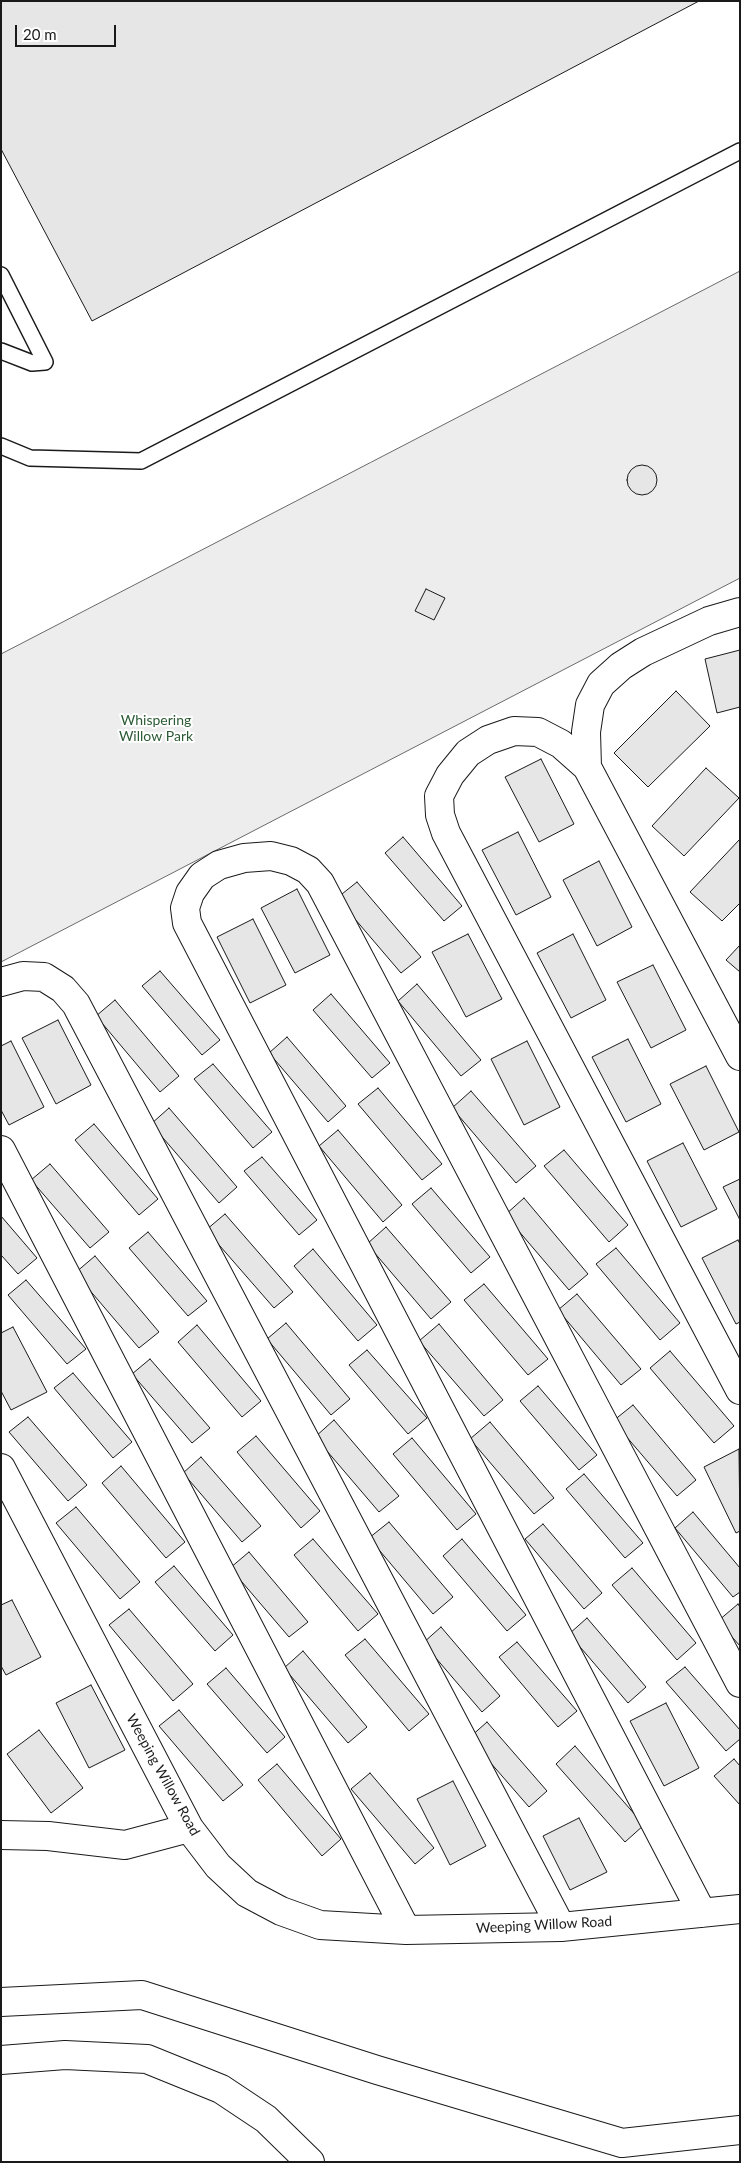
<!DOCTYPE html>
<style>
body{margin:0}
#map{position:relative;width:741px;height:2163px;overflow:hidden;background:#fff;font-family:Lato,sans-serif}
canvas{display:block}
.frame{position:absolute;inset:0;border:2px solid #1a1a1a;pointer-events:none}
.scale{position:absolute;left:15px;top:25px;width:101px;height:22px;box-sizing:border-box;border:2px solid #1a1a1a;border-top:0;padding-left:6px;font-size:15px;line-height:18px;white-space:nowrap;color:#1a1a1a;-webkit-text-stroke:4px #fff;paint-order:stroke}
</style>
<div id="map">
<canvas width="741" height="2163"></canvas>
<div class="frame"></div>
<div class="scale">20 m</div>
</div>
<script>
const context = document.querySelector('canvas').getContext('2d');
context.lineJoin = 'round';
function paint(path, color) { context.fillStyle = color; context.fill(path, 'evenodd'); }
const toPath = rows => new Path2D(rows.map(r => 'M' + r).join(''));
function strokePath(path, color, width, dash) { context.strokeStyle = color; context.lineWidth = width; context.lineCap = dash ? 'butt' : 'round'; context.setLineDash(dash || []); context.stroke(path); }
function drawText(font, color, halo, rows, align = 'center') {
  context.font = font + ' Lato,sans-serif'; context.lineWidth = 4; context.setLineDash([]); context.textBaseline = 'middle'; context.strokeStyle = halo; context.fillStyle = color; for (const [text, x, y, turn = 0] of rows) {
    context.save(); context.translate(x, y); context.rotate((+turn || 0) * Math.PI / 180); context.textAlign = isNaN(turn) ? turn : align; if (halo) context.strokeText(text, 0, 0); context.fillText(text, 0, 0); context.restore();
  }
}
const built = toPath([
 [740,271,740,578,1,962,1,654,740,271]
]);
paint(built, '#ededed');
strokePath(built, '#6a6a6a', 1);
const building = toPath([
 [1,1,699,1,92,321,1,149,1,1],
 '627 480a15 15 0 1 1 30 0a15 15 0 1 1-30 0Z',
 [426,589,445,598,434,620,415,611,426,589],
 [740,650,740,707,717,713,705,659,740,650],
 [676,691,710,726,648,787,614,753,676,691],
 [541,759,574,824,539,842,505,777,541,759],
 [706,768,739,798,684,856,652,826,706,768],
 [518,832,551,897,516,915,482,850,518,832],
 [403,837,462,906,444,921,385,853,403,837],
 [740,839,740,903,722,921,690,892,740,839],
 [599,861,632,927,597,946,563,880,599,861],
 [357,882,421,957,401,973,337,898,357,882],
 [297,889,330,955,295,973,261,908,297,889],
 [253,919,286,985,250,1003,217,937,253,919],
 [468,934,502,999,466,1017,432,952,468,934],
 [573,934,606,1000,571,1018,537,953,573,934],
 [740,945,740,972,726,960,740,945],
 [653,965,686,1030,651,1048,617,982,653,965],
 [160,971,220,1040,202,1055,142,986,160,971],
 [417,984,481,1060,461,1076,398,1001,417,984],
 [331,994,390,1063,372,1078,313,1010,331,994],
 [115,1000,179,1076,160,1092,96,1016,115,1000],
 [58,1020,91,1085,56,1104,22,1038,58,1020],
 [287,1037,346,1106,328,1122,269,1053,287,1037],
 [628,1039,661,1104,626,1122,592,1057,628,1039],
 [11,1041,44,1107,9,1125,1,1110,1,1046,11,1041],
 [527,1041,560,1107,524,1125,491,1059,527,1041],
 [213,1064,272,1132,253,1148,194,1079,213,1064],
 [706,1066,739,1132,704,1150,670,1084,706,1066],
 [378,1088,442,1164,422,1180,358,1104,378,1088],
 [471,1091,536,1166,516,1183,452,1108,471,1091],
 [169,1108,237,1187,219,1203,151,1124,169,1108],
 [94,1124,158,1199,139,1215,75,1140,94,1124],
 [338,1130,402,1205,383,1222,319,1146,338,1130],
 [683,1143,717,1209,681,1227,647,1161,683,1143],
 [564,1150,628,1225,609,1242,544,1166,564,1150],
 [262,1157,317,1220,299,1235,244,1171,262,1157],
 [50,1164,109,1232,90,1248,31,1180,50,1164],
 [740,1179,740,1220,723,1187,740,1179],
 [431,1188,490,1257,471,1273,412,1204,431,1188],
 [524,1198,588,1274,569,1290,505,1215,524,1198],
 [225,1214,293,1292,274,1308,206,1230,225,1214],
 [1,1216,37,1258,18,1274,1,1255,1,1216],
 [386,1227,451,1302,431,1319,367,1244,386,1227],
 [148,1232,207,1301,188,1316,129,1248,148,1232],
 [738,1240,740,1244,740,1322,736,1324,702,1258,738,1240],
 [616,1248,680,1323,660,1340,596,1264,616,1248],
 [313,1249,377,1325,358,1341,294,1266,313,1249],
 [95,1256,159,1332,139,1348,75,1273,95,1256],
 [26,1280,86,1349,67,1364,8,1295,26,1280],
 [484,1284,548,1359,528,1375,464,1300,484,1284],
 [577,1294,641,1369,621,1385,558,1310,577,1294],
 [286,1323,350,1399,331,1415,267,1339,286,1323],
 [439,1324,503,1400,484,1416,419,1341,439,1324],
 [197,1325,261,1401,242,1417,178,1342,197,1325],
 [13,1327,47,1392,11,1410,1,1391,1,1333,13,1327],
 [367,1350,427,1418,408,1434,349,1365,367,1350],
 [670,1351,734,1426,714,1443,650,1368,670,1351],
 [150,1359,210,1428,192,1443,132,1374,150,1359],
 [73,1373,132,1442,113,1458,54,1388,73,1373],
 [538,1386,597,1455,579,1470,520,1401,538,1386],
 [633,1405,696,1480,677,1496,613,1421,633,1405],
 [28,1417,87,1485,68,1501,9,1432,28,1417],
 [334,1420,399,1496,379,1512,315,1437,334,1420],
 [490,1422,554,1498,534,1514,470,1439,490,1422],
 [256,1436,320,1511,301,1528,237,1452,256,1436],
 [412,1438,476,1514,457,1530,393,1454,412,1438],
 [739,1449,740,1531,736,1533,704,1467,739,1449],
 [201,1457,261,1526,242,1542,183,1473,201,1457],
 [121,1466,185,1542,166,1558,102,1483,121,1466],
 [584,1474,643,1543,625,1558,566,1489,584,1474],
 [76,1507,140,1582,120,1599,56,1523,76,1507],
 [693,1512,740,1568,740,1592,733,1597,675,1528,693,1512],
 [389,1522,453,1597,433,1614,369,1538,389,1522],
 [543,1524,602,1593,584,1609,525,1539,543,1524],
 [313,1539,378,1614,358,1631,294,1555,313,1539],
 [462,1539,526,1615,507,1631,443,1556,462,1539],
 [249,1552,308,1622,289,1637,230,1568,249,1552],
 [174,1566,233,1635,215,1651,155,1582,174,1566],
 [632,1568,696,1643,677,1660,612,1585,632,1568],
 [12,1600,41,1657,6,1675,1,1666,1,1605,12,1600],
 [738,1604,740,1607,740,1646,718,1621,738,1604],
 [129,1609,193,1684,173,1701,109,1625,129,1609],
 [587,1618,646,1687,628,1703,569,1634,587,1618],
 [441,1627,500,1696,482,1712,423,1643,441,1627],
 [365,1639,429,1714,409,1731,345,1655,365,1639],
 [517,1642,577,1711,558,1727,499,1657,517,1642],
 [303,1651,367,1727,348,1743,284,1668,303,1651],
 [685,1667,740,1730,740,1739,726,1751,666,1682,685,1667],
 [226,1668,285,1737,267,1753,207,1684,226,1668],
 [91,1685,125,1750,89,1768,56,1703,91,1685],
 [666,1703,699,1768,664,1786,630,1721,666,1703],
 [179,1710,243,1785,223,1801,159,1726,179,1710],
 [487,1722,547,1791,529,1807,469,1738,487,1722],
 [39,1730,83,1788,51,1813,7,1754,39,1730],
 [575,1746,644,1825,625,1842,556,1764,575,1746],
 [734,1759,740,1766,740,1805,714,1776,734,1759],
 [277,1764,341,1839,322,1856,258,1780,277,1764],
 [370,1773,434,1848,415,1864,351,1789,370,1773],
 [453,1781,486,1846,450,1865,417,1799,453,1781],
 [579,1818,607,1872,570,1890,543,1836,579,1818]
]);
paint(building, '#e6e6e6');
strokePath(building, '#1a1a1a', 1);
const service = toPath([
 [1,275,45,362,32,363,1,351],
 [1,446,30,458,141,461,740,151]
]);
const minor = toPath([
 [740,612,709,621,643,652,621,666,601,684,590,705,586,732,587,767,561,744,538,732,514,731,488,740,468,753,450,775,439,796,440,815,446,833,740,1390],
 [587,767,740,1056],
 [1,982,23,976,44,977,63,989,76,1004,561,1927],
 [1,1150,406,1930],
 [1,1468,189,1828,218,1866,247,1893,281,1911,320,1925,406,1930,561,1927,740,1909],
 [1,1835,48,1836,125,1845,189,1828],
 [702,1913,187,923,185,908,190,893,202,876,219,865,244,858,271,856,291,861,308,870,320,883,740,1683]
]);
const motorway = toPath([
 [1,2002,142,1995,377,2070,622,2143,740,2130],
 [1,2060,65,2055,147,2059,221,2089,266,2119,310,2162]
]);
strokePath(service, '#1a1a1a', 18);
strokePath(minor, '#1a1a1a', 30);
strokePath(motorway, '#1a1a1a', 30);
strokePath(service, '#fff', 15);
strokePath(minor, '#fff', 28);
strokePath(motorway, '#fff', 28);
drawText('14px', '#2b5a34', '#fff', [
 ["Whispering",156,720],
 ["Willow Park",156,736]
]);
drawText('14px', '#1a1a1a', '#fff', [
 ["Weeping Willow Road",163,1775,61],
 ["Weeping Willow Road",544,1925,-3]
]);
</script>
